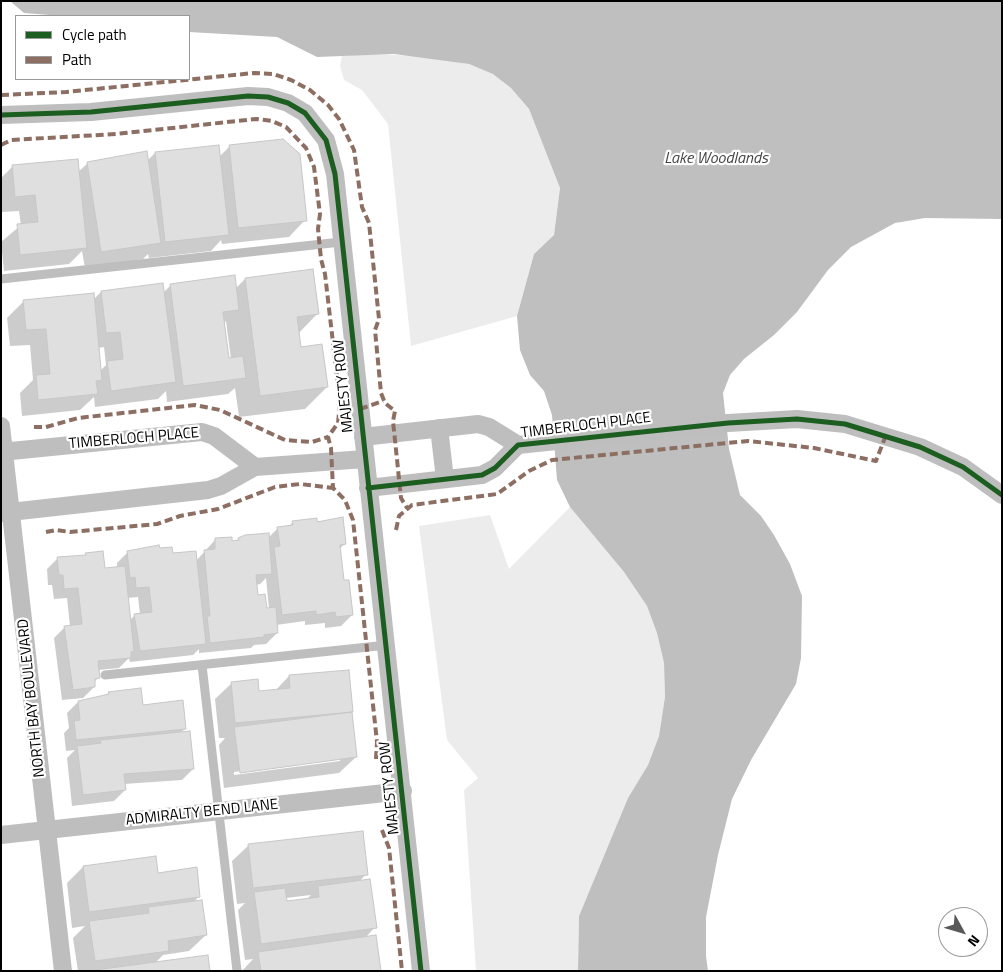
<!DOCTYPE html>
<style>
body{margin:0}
#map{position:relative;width:1003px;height:972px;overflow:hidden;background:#fff;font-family:"Titillium Web",sans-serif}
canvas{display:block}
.frame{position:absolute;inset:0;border:2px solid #000;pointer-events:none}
.legend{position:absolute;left:15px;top:15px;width:175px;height:65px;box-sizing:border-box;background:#fff;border:1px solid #999;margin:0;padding:6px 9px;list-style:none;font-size:15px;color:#000}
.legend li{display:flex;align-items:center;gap:10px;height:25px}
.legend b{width:25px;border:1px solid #999}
.north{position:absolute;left:938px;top:907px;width:50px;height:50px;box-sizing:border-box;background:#fff;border:1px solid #999;border-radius:50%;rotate:129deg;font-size:14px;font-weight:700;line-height:20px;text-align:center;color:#000}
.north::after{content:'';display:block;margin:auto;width:18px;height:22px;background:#595959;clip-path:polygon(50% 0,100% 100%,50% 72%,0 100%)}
</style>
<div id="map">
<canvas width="1003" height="972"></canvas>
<div class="frame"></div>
<ul class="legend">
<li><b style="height:6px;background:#1b5e20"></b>Cycle path</li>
<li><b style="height:6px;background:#8d6e63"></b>Path</li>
</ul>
<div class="north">N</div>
</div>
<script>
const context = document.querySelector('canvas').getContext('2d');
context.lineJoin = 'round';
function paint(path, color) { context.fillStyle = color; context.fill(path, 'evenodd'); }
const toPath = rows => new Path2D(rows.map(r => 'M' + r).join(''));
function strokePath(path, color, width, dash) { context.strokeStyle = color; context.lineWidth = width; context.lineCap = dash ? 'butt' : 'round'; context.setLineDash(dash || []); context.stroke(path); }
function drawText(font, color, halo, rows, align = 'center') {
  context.font = font + ' "Titillium Web",sans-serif'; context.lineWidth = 4.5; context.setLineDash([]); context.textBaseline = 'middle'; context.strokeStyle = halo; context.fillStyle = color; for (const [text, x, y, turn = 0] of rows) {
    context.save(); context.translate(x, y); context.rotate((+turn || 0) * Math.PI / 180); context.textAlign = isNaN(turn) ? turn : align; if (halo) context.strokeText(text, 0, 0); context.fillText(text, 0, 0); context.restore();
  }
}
paint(toPath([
 [368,54,421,56,469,64,493,73,511,88,529,109,560,188,554,235,534,254,517,316,411,346,388,124,362,90,344,80,340,66,342,56],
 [570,507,624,572,647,606,657,633,664,663,665,697,659,736,648,765,628,798,579,916,578,971,476,971,464,790,478,778,447,740,419,526,490,515,509,569]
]), '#ececec');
paint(toPath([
 [10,1,1002,1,1002,219,925,218,895,223,851,247,828,270,797,312,774,335,744,359,730,375,723,393,729,449,740,495,761,516,774,535,790,564,802,596,801,658,796,684,751,760,732,799,718,855,706,917,706,956,708,971,578,971,579,916,628,798,648,765,659,736,665,697,664,663,657,633,647,606,624,572,570,507,557,480,552,415,544,391,530,375,520,350,517,316,534,254,554,235,560,188,529,109,511,88,493,74,469,64,394,54,317,57,277,37,189,32,189,16,63,16,24,13]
]), '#bfbfbf');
paint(toPath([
 [230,146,305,220,289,237,222,244,221,240,211,251,149,258,148,254,143,259,85,268,82,251,69,264,4,271,1,242,21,225,19,211,1,212,1,178,12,167,78,172,88,163,147,161,155,153,219,157],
 [245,279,318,313,298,334,299,348,327,387,305,409,239,417,235,388,228,394,167,402,166,391,158,399,95,407,94,397,80,410,22,416,20,393,33,380,30,345,10,346,7,318,24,301,93,300,101,292,162,284,163,293,171,285,235,289],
 [226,321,231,359,228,359,224,323],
 [104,347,106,365,100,371,98,348],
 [293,522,316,523,345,544,339,549,343,582,352,615,341,626,325,628,325,623,305,625,305,621,276,625,277,633,266,644,254,645,251,648,199,653,199,649,193,655,130,662,129,658,119,668,98,670,98,678,94,682,94,687,83,698,62,700,54,638,65,627,70,626,67,598,54,599,52,585,48,585,47,569,58,558,83,557,86,554,104,570,117,568,117,563,128,552,159,549,196,561,215,540,231,542,239,539,268,538,278,528,289,526],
 [266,578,269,609,266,609,257,596,256,585,260,584],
 [138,597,140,614,135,615,130,620,127,598],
 [348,671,356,757,339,773,224,788,219,745,225,738,219,738,215,699,232,683,258,692,275,691,289,676],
 [340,758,340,761,234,775,234,772],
 [109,693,142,706,185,729,180,733,193,769,182,780,124,784,125,790,114,801,72,806,67,758,75,750,66,751,64,733,69,728,67,713,78,702,105,696],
 [249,845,366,874,359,882,375,927,366,937,380,971,242,971,253,959,245,960,238,910,245,903,237,904,232,861],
 [311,895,306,900,286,903,286,898],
 [83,867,157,874,199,896,194,902,206,935,189,951,163,955,155,963,209,971,78,971,73,938,85,926,72,928,67,883]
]), '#0003');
const building = toPath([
 [283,139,300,154,307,221,238,228,229,145,283,139],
 [219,145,229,235,165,242,155,152,219,145],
 [147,151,161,243,101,252,87,162,147,151],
 [78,159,87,248,20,255,17,224,38,222,35,195,15,197,12,165,78,159],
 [313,269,319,314,297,317,301,347,322,344,328,387,260,396,245,278,313,269],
 [235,275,239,310,223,312,229,358,243,356,246,378,183,386,170,284,235,275],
 [163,283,176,382,111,391,107,361,123,359,120,332,106,333,101,291,163,283],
 [94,293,102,380,96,381,98,394,38,400,36,375,50,374,46,329,26,330,23,300,94,293],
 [343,517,346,544,340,545,344,580,349,580,353,615,336,617,335,612,316,615,316,611,282,615,274,547,280,546,277,527,293,525,292,521,317,518,317,522,343,517],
 [269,533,272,574,256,575,258,595,265,594,267,608,276,607,278,633,264,635,264,637,210,643,207,616,210,616,204,550,215,549,215,538,232,537,232,541,239,540,238,538,245,535,269,533],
 [159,545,160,548,172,547,173,553,196,551,206,644,140,651,134,614,152,612,149,587,136,588,135,577,130,578,127,551,159,545],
 [103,551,105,568,125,566,134,651,131,652,131,658,98,661,100,678,95,679,95,687,73,690,64,626,82,624,78,588,64,589,63,575,59,575,57,557,86,555,85,553,103,551],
 [349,670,353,712,235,723,231,682,258,679,259,691,290,688,289,675,349,670],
 [141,688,143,705,183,700,186,729,76,740,74,721,80,720,78,701,109,694,108,692,141,688],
 [352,712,357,757,240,773,234,727,352,712],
 [190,731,194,769,124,774,126,790,83,795,77,746,101,743,100,740,190,731],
 [363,831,368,875,253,888,248,844,363,831],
 [156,856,158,873,197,867,200,897,89,912,83,866,156,856],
 [370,879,377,928,261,944,254,892,285,888,287,901,319,897,318,886,370,879],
 [202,900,207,935,168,941,169,951,95,961,89,921,149,913,148,907,202,900],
 [376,935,381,971,261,971,258,952,376,935],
 [208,955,210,971,95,971,95,970,208,955]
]);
paint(building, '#dfdfdf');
strokePath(building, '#c7c7c7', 1);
strokePath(toPath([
 [1,279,341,242],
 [202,665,237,971],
 [105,675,387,645]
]), '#bebebe', 9);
strokePath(toPath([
 [1,115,91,112,248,96,268,97,288,103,305,113,326,140,335,174,421,971],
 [1,426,63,971],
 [439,428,445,479],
 [363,437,478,424,489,427,518,445],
 [1,452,202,432,214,436,255,467],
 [368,488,482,475,495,468,518,445,728,423,797,419,845,424,920,447,963,467,1002,495],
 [1,513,208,490,221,486,255,467,365,459],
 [1,835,403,791]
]), '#bebebe', 18);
strokePath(toPath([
 [1,95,66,92,254,73,273,74,291,80,310,90,328,105,339,119,354,150,362,207,369,223,379,319,375,330,381,393,385,403,395,411,393,421,401,498,407,508],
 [1,145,11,140,116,134,256,119,272,121,286,127,306,148,314,167,320,214,318,229,321,259,325,274,340,403,338,423,328,437,331,448,333,488,345,500,353,520,377,742,376,759],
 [360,409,383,401],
 [34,427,46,427,78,418,195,405,220,410,285,440,312,442,328,437],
 [396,530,399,516,412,505,497,494,529,471,552,460,748,441,814,448,876,461,886,435],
 [46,532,56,530,70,532,157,524,180,516,218,509,275,487,300,484,333,488],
 [382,830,389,848,402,971]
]), '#8d6e63', 4, [8, 4]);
strokePath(toPath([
 [1,115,91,112,248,96,268,97,288,103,305,113,326,140,335,174,421,971],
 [368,488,482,475,495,468,518,445,728,423,797,419,845,424,920,447,963,467,1002,495]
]), '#1b5e20', 5);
drawText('15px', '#000', '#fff', [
 ["MAJESTY ROW",344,386,-96],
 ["TIMBERLOCH PLACE",586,426,-7],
 ["TIMBERLOCH PLACE",134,439,-5],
 ["NORTH BAY BOULEVARD",32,698,-96],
 ["MAJESTY ROW",390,788,-96],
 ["ADMIRALTY BEND LANE",202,813,-6]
]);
drawText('italic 16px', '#444', '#fff', [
 ["Lake Woodlands",716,159]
]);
</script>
